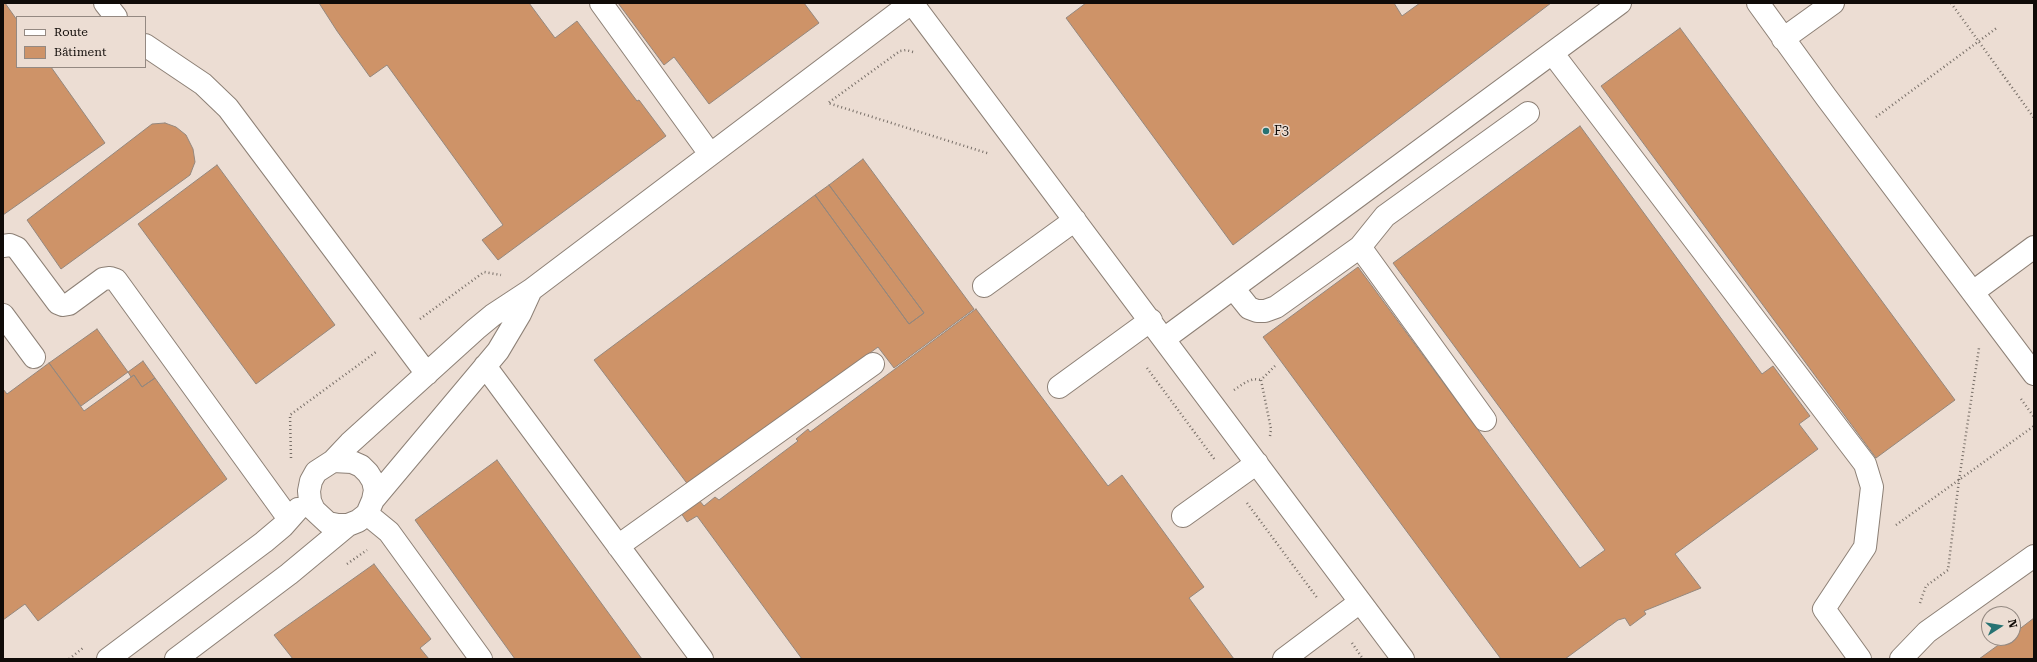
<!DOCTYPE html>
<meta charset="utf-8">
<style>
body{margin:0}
#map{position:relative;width:2037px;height:662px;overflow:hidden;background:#ecddd3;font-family:"Roboto Serif",serif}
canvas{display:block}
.frame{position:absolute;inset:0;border:4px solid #100b08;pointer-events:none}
.legend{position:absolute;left:16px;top:16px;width:130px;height:52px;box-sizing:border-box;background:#ecddd3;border:1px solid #948982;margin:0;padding:5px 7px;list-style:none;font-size:12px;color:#100b08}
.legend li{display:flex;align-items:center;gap:8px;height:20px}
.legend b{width:20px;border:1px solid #948982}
.north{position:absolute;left:1981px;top:606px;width:40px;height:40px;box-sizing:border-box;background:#ecddd3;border:1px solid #948982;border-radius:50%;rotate:78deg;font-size:11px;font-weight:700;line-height:16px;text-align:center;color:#100b08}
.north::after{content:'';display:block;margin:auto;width:14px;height:18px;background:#277272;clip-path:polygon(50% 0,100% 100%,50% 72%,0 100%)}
</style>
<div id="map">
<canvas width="2037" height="662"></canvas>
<div class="frame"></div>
<ul class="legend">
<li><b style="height:5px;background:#fff"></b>Route</li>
<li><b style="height:11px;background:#ce9368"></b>Bâtiment</li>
</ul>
<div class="north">N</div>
</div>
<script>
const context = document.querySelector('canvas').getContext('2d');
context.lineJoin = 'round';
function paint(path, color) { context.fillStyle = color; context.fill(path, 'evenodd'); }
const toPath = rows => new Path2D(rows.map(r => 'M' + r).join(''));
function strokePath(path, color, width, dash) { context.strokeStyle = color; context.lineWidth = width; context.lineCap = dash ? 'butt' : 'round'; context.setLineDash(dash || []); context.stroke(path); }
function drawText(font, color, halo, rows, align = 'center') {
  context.font = font + ' "Roboto Serif",serif'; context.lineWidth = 3; context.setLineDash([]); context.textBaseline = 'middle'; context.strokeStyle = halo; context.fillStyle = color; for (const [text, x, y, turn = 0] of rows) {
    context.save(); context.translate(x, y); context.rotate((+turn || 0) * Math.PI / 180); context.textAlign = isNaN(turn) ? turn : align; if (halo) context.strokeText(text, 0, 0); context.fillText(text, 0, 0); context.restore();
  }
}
const building = toPath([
 [3,3,5,3,17,20,17,67,51,67,105,143,3,215,3,3],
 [319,3,529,3,555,38,577,21,637,101,639,100,666,136,498,260,482,240,503,225,387,65,370,77,337,31,319,3],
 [618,3,804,3,819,23,709,104,674,57,664,65,618,3],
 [1086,3,1394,3,1402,16,1420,3,1551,3,1233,245,1066,18,1086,3],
 [1680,28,1955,400,1876,458,1601,86,1680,28],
 [165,123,176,127,186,135,193,149,195,162,190,175,61,269,27,220,152,124,165,123],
 [1580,126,1762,374,1773,366,1810,416,1799,424,1818,449,1675,554,1701,588,1644,611,1646,614,1630,626,1625,618,1618,620,1565,659,1501,659,1263,337,1358,267,1580,568,1605,550,1393,263,1580,126],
 [863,159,974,309,894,368,878,347,689,486,594,360,815,195,909,324,924,313,829,185,863,159],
 [217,165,335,325,256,384,138,224,217,165],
 [829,185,924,313,909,324,815,195,829,185],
 [976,309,1108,486,1122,475,1204,587,1189,598,1234,659,802,659,697,516,687,522,681,513,698,499,704,506,715,497,719,500,798,441,796,439,808,429,810,432,976,309],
 [97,329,128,372,81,406,49,363,97,329],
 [143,361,155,378,142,387,134,375,131,377,128,372,143,361],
 [49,363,84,411,134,375,142,387,155,378,227,479,38,621,25,604,3,620,3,389,7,394,49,363],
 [497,460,642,659,515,659,415,520,497,460],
 [374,564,431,639,420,648,429,659,293,659,274,635,374,564],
 [2034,618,2034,657,2031,659,1979,659,2008,638,2013,638,2013,634,2034,618]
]);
paint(building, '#ce9368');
strokePath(building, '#94877d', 1);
const minor = toPath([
 [105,3,116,17],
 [601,3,710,154],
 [912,3,1403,659],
 [1758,3,1826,97,2034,374],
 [1783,39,1833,3],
 [145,45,203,84,228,108,427,374],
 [1553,54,1865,464,1872,487,1865,547,1824,609,1860,659],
 [3,246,10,245,17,248,58,303,63,305,69,304,103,279,110,278,116,280,289,519],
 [1360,247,1485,420],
 [984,286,1075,220],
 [1233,288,1249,308,1257,311,1265,311,1276,307,1360,247,1385,216,1528,113],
 [531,290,911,3],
 [1973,292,2034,247],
 [3,315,34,357],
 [1164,339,1620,3],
 [485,366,702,659],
 [1059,387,1151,320],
 [333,461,350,443,476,329,493,315,531,290,520,314,498,351,373,500],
 [367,514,389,532,481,659],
 [1183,516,1257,463],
 [618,546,873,364],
 [108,659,264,542,283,526,298,509],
 [176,659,289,574,348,525,358,521,367,514,373,500,375,490,373,481,368,473,361,466,352,462,333,461,316,472,311,481,309,491,310,501,314,510,328,523,338,525,348,525],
 [1284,659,1360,602],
 [1901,659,1927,632,2034,556]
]);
strokePath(minor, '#8d8076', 24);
strokePath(toPath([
 [1951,3,2034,118],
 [913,52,906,50,900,51,828,103,990,154],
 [1876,117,1998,27],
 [420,319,484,272,501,275],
 [1147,368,1215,460],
 [1234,390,1246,382,1254,379,1261,380],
 [2021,399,2034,417],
 [1270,436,1271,429,1261,380,1275,366],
 [291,458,290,415,376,352],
 [1247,503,1318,599],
 [1896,525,2034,426],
 [347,564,367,550],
 [1920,603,1926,586,1948,570,1959,480,1979,348],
 [1352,643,1363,659],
 [69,659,83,648]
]), '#776e67', 2.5, [1, 3]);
strokePath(minor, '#fff', 22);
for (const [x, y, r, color] of [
 [1266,131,4,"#277272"]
]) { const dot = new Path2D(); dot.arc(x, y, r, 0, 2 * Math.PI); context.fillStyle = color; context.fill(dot); strokePath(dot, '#ecddd3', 1.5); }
drawText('13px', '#100b08', '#ecddd3', [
 ["F3",1274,131]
], 'left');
</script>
